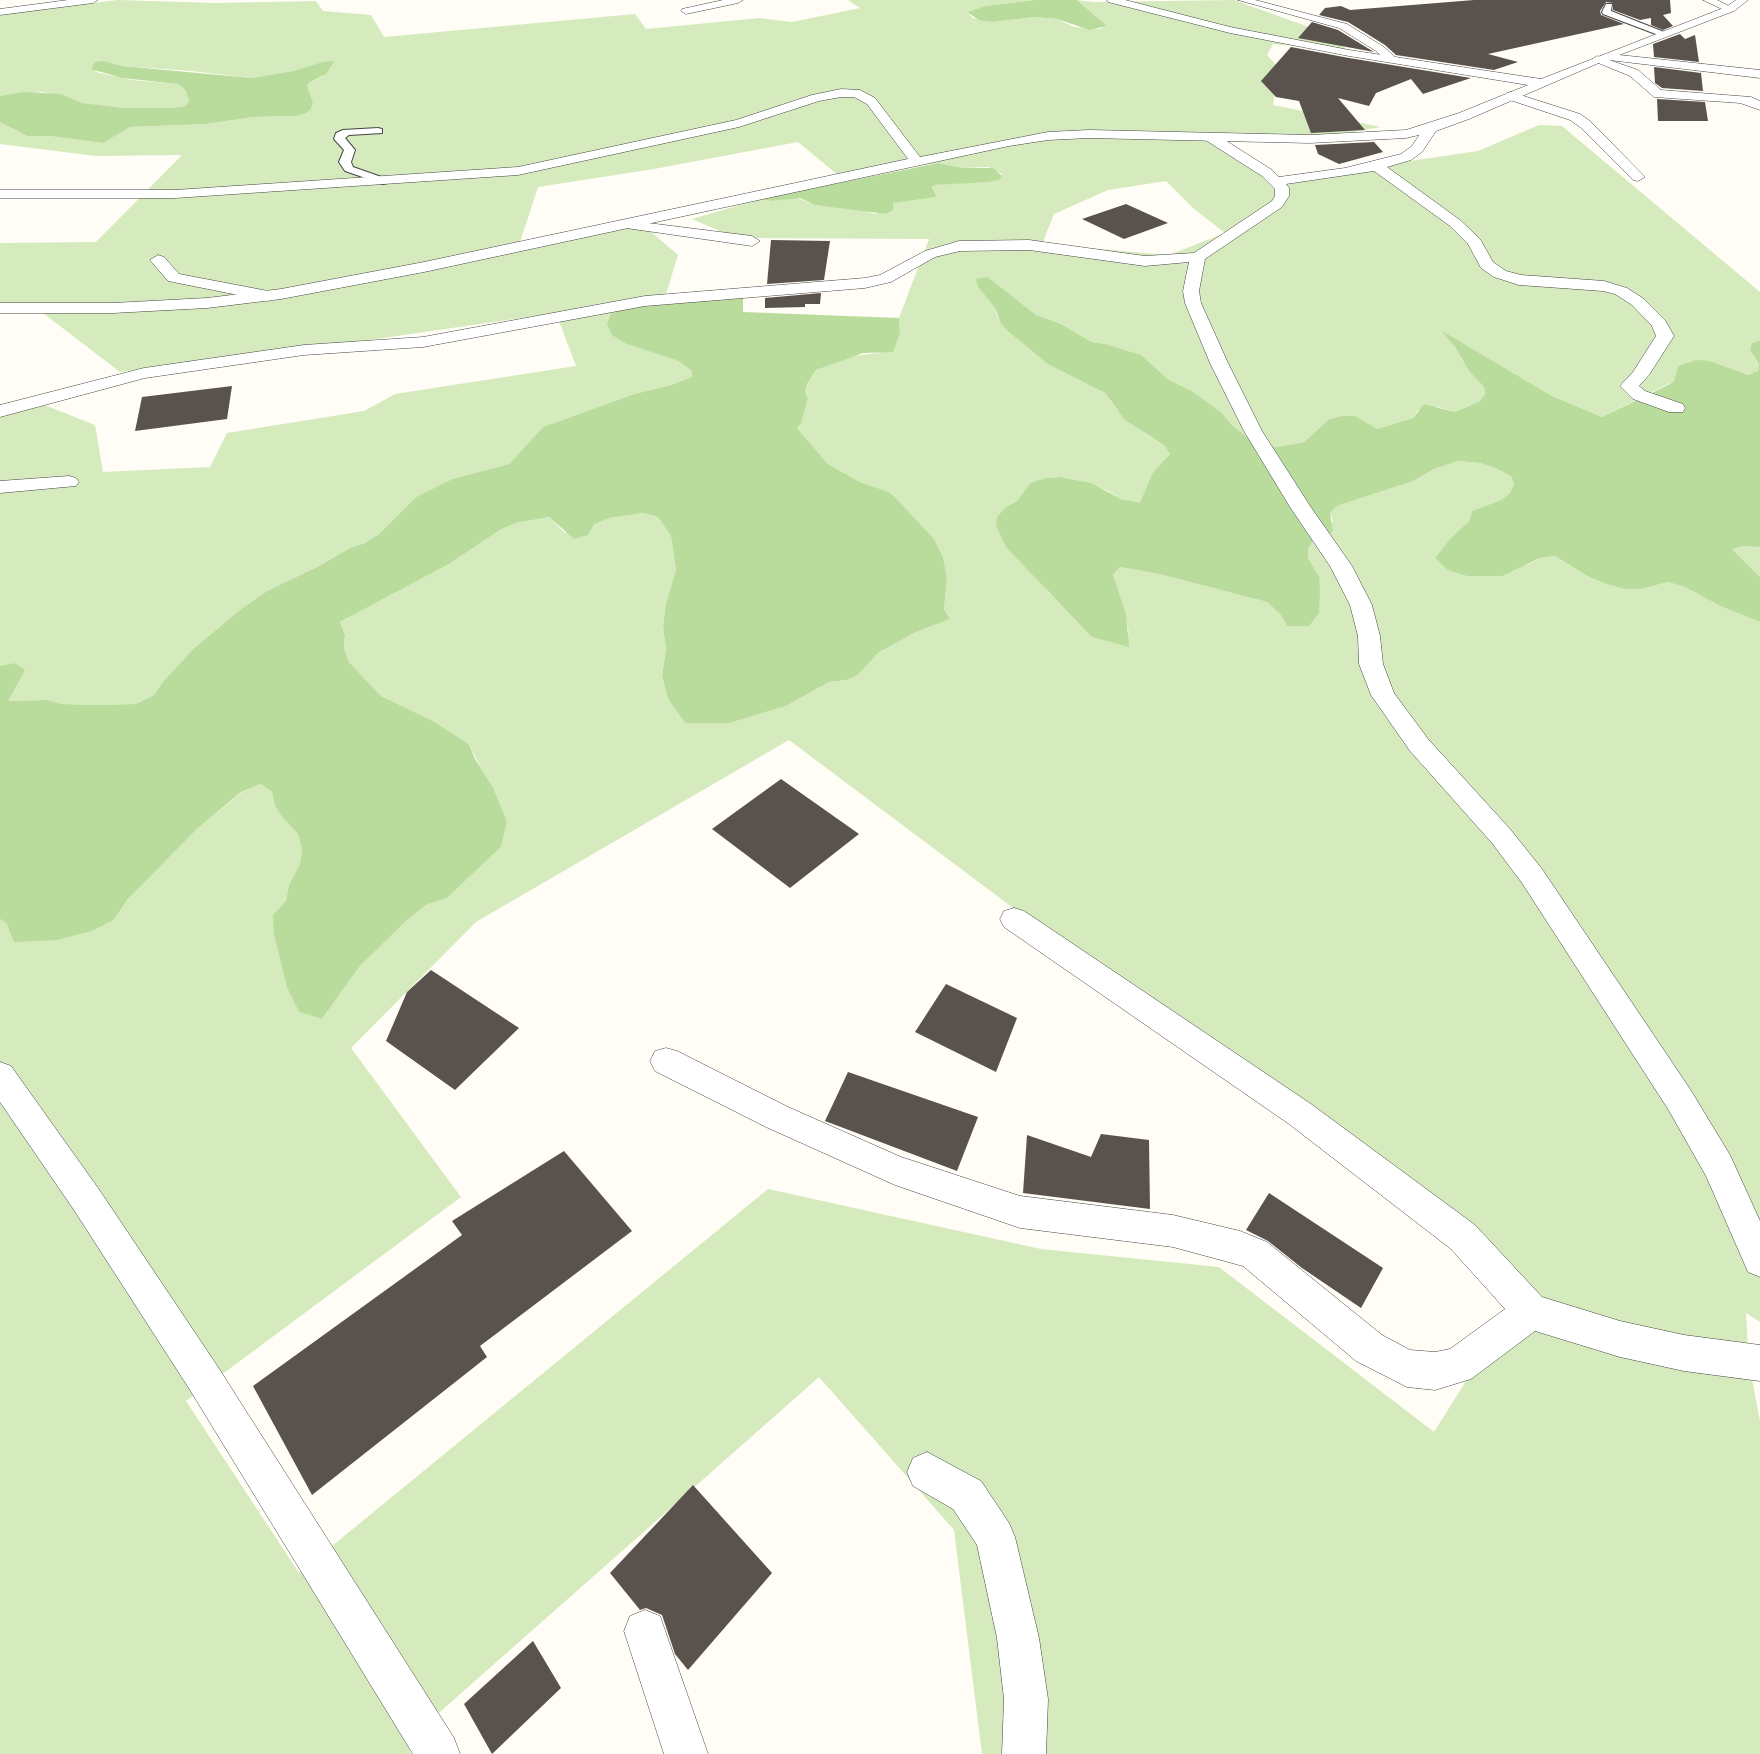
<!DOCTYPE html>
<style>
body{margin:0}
canvas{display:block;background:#fffdf5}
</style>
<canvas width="1760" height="1754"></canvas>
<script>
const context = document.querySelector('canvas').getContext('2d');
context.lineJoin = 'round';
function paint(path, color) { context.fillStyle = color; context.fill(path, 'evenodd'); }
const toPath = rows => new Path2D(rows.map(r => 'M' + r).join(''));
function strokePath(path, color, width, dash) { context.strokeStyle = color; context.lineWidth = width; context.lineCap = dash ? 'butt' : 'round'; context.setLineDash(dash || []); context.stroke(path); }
paint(toPath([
 [118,0,215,3,316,1,323,11,371,15,384,37,635,14,646,29,759,18,792,22,860,8,848,0,1034,0,985,6,967,12,973,18,992,22,1035,17,1057,19,1074,27,1099,29,1107,26,1077,0,1093,2,1234,0,1328,34,1348,51,1273,44,1267,55,1278,67,1273,105,1381,127,1311,139,1221,140,1281,180,1478,151,1539,125,1562,126,1760,292,1760,340,1752,343,1753,356,1759,364,1758,371,1750,375,1710,361,1678,366,1674,381,1602,417,1552,396,1443,331,1455,347,1469,371,1484,387,1485,394,1480,401,1455,412,1439,407,1418,410,1413,418,1377,429,1367,424,1328,420,1304,442,1277,447,1257,443,1247,437,1232,425,1221,412,1192,391,1169,380,1141,355,1106,344,1092,342,1059,323,1036,315,988,277,978,287,995,308,997,316,1062,370,1105,393,1117,410,1144,433,1165,446,1170,454,1153,472,1141,504,1121,499,1106,490,1078,480,1061,477,1045,478,1030,483,1017,501,1006,507,1042,583,1050,594,1129,633,1113,575,1120,567,1159,574,1267,602,1280,614,1287,626,1319,576,1308,558,1308,549,1313,541,1326,536,1333,521,1330,513,1337,506,1413,481,1434,469,1459,461,1480,463,1495,468,1511,476,1514,484,1510,493,1501,500,1472,511,1469,521,1449,540,1435,558,1467,576,1484,575,1529,564,1540,558,1555,556,1589,577,1606,584,1624,589,1641,589,1668,582,1685,587,1720,606,1760,622,1760,1322,1746,1313,1749,1363,1760,1421,1760,1754,982,1754,954,1530,819,1377,407,1741,411,1754,0,1754,0,919,7,924,58,940,92,931,114,920,127,900,197,829,242,792,261,784,272,792,275,806,282,817,298,834,302,849,300,864,289,885,286,901,274,935,287,988,299,1012,322,1019,360,966,405,922,426,905,447,898,501,847,507,822,469,744,433,721,381,696,349,662,344,648,345,635,340,622,449,564,500,530,516,523,549,517,565,533,610,518,643,513,658,517,671,536,676,570,666,603,663,627,666,649,662,676,668,699,685,723,728,723,786,706,829,682,847,680,859,674,878,653,916,632,950,619,944,609,947,578,943,557,934,539,896,498,889,492,860,482,828,464,797,428,808,398,805,392,807,384,816,370,852,356,879,353,900,333,899,318,929,239,736,238,692,219,760,199,772,201,795,197,815,205,858,209,875,214,893,208,892,203,898,202,937,197,932,186,935,185,999,180,1002,174,988,167,964,168,938,163,839,176,798,142,654,169,538,187,518,248,642,224,678,255,666,294,627,344,679,360,692,371,692,377,671,385,634,394,543,427,509,464,452,479,416,497,379,534,365,543,350,548,319,566,267,591,241,609,192,650,163,682,154,695,136,704,96,705,62,704,47,700,7,701,15,688,14,663,0,666,0,413,42,404,95,425,103,472,210,467,227,433,364,411,395,394,576,366,556,313,362,341,120,372,39,310,0,308,0,243,96,242,182,155,96,156,0,144,0,122,27,136,49,136,103,143,130,127,206,124,254,117,297,116,311,109,313,102,307,86,309,83,322,77,331,66,332,61,293,71,252,78,191,71,122,66,104,61,95,72,132,80,178,84,186,91,189,102,185,106,171,108,111,108,82,103,43,92,0,96,0,14],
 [1166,181,1193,208,1225,233,1169,255,1042,244,1054,214,1108,190],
 [789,740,1523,1290,1434,1432,1219,1267,1041,1249,768,1189,299,1573,186,1401,461,1197,351,1048,476,922],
 [1744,546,1760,547,1760,577,1732,549]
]), '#d5ebbd');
paint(toPath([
 [1034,0,1077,0,1107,26,1090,30,1057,19,1035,17,992,22,979,20,967,12,985,6],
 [104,61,122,66,252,78,293,71,323,62,333,61,333,63,326,74,309,83,307,86,313,102,311,109,306,113,297,116,254,117,206,124,130,127,103,143,49,136,27,136,0,122,0,96,23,92,61,94,82,103,122,108,171,108,185,106,189,102,186,91,178,84,122,78,91,69,95,62],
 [938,163,964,168,993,168,1002,176,999,180,987,182,935,185,932,187,937,197,893,203,893,210,886,214,815,205,800,198,772,201,760,199],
 [988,277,1036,315,1059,323,1092,342,1106,344,1141,355,1169,380,1192,391,1221,412,1232,425,1247,437,1257,443,1277,447,1304,442,1328,420,1342,416,1355,416,1377,429,1413,418,1424,404,1455,412,1480,401,1485,394,1484,387,1469,371,1455,347,1441,330,1552,396,1602,417,1666,386,1674,381,1678,366,1697,360,1710,361,1749,375,1758,371,1759,364,1750,350,1752,343,1760,340,1760,547,1744,546,1732,549,1760,577,1760,622,1720,606,1685,587,1668,582,1641,589,1624,589,1606,584,1589,577,1555,556,1540,558,1502,576,1467,576,1448,570,1435,558,1449,540,1469,521,1472,511,1501,500,1510,493,1514,484,1511,476,1495,468,1480,463,1459,461,1434,469,1413,481,1337,506,1330,513,1333,531,1326,536,1313,541,1308,549,1308,558,1319,576,1320,590,1319,613,1309,626,1287,626,1280,614,1267,602,1159,574,1120,567,1113,575,1126,615,1129,647,1092,637,1006,547,996,526,997,517,1006,507,1017,501,1030,483,1045,478,1061,477,1091,483,1121,499,1140,503,1153,472,1170,454,1165,446,1125,420,1105,393,1048,364,1008,331,1001,323,995,308,978,287,976,279],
 [743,294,743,312,899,318,900,333,893,352,863,353,816,370,807,384,805,392,808,398,801,423,797,428,828,464,860,482,889,492,896,498,934,539,943,557,947,578,944,609,950,619,916,632,878,653,859,674,847,680,829,682,786,706,729,723,685,723,668,699,662,676,666,649,663,627,666,603,676,570,671,536,658,517,643,513,610,518,594,524,588,535,574,539,549,517,516,523,500,530,449,564,340,622,345,635,344,648,349,662,381,696,433,721,469,744,475,759,493,788,507,822,501,847,447,898,426,905,405,922,360,966,322,1019,299,1012,287,988,274,935,273,915,286,901,289,885,300,864,302,849,298,834,282,817,275,806,272,792,261,784,241,792,197,829,127,900,114,920,92,931,58,940,14,942,7,924,0,919,0,666,14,663,25,670,8,701,47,700,62,704,96,705,136,704,154,695,163,682,192,650,241,609,267,591,319,566,350,548,365,543,379,534,416,497,452,479,509,464,543,427,634,394,671,385,692,377,692,371,679,361,627,344,612,335,607,324,611,314,623,309]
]), '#b9dc9c');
paint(toPath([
 [1474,0,1670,0,1671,13,1663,15,1673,26,1663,30,1651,25,1651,18,1640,20,1613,10,1613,3,1606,2,1600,11,1601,15,1624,24,1488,54,1518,62,1494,70,1396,55,1385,45,1348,22,1319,15,1325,8,1341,6,1350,10],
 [1312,22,1338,30,1374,52,1298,38],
 [1680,34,1685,39,1695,35,1699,62,1654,57,1653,44],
 [1291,47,1349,58,1471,78,1423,94,1411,79,1376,93,1369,106,1338,98,1365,130,1311,133,1299,101,1276,97,1261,81],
 [1654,67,1701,73,1703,91,1662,88,1655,83],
 [1657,99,1705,102,1708,121,1658,121],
 [1374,142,1383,152,1339,164,1318,154,1315,145],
 [1126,204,1168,223,1124,239,1082,219],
 [771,240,830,241,824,280,767,284],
 [821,293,820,304,805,304,805,307,765,308,765,298],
 [232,386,227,419,135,431,142,397],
 [781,779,859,834,790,888,712,829],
 [431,970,519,1028,455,1090,386,1041,407,992],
 [946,984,1017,1018,996,1072,915,1032],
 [848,1072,978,1117,957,1171,825,1121],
 [1101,1134,1149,1140,1150,1209,1023,1193,1027,1135,1091,1157],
 [564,1151,632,1231,480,1346,487,1357,312,1495,253,1386,462,1235,452,1221],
 [1269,1193,1383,1268,1361,1308,1302,1268,1268,1241,1246,1230],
 [693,1485,772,1573,688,1670,675,1654,662,1615,646,1608,640,1610,610,1573],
 [533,1641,561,1688,492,1754,464,1704]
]), '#5a524d');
const service = toPath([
 [1606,4,1612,4,1611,11,1669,34,1661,36,1603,14,1602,12,1606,4],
 [378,128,382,129,382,133,349,135,345,138,355,150,351,162,353,167,387,179,387,183,383,184,345,171,339,162,344,150,334,139,336,133,343,130,378,128]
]);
const minor = toPath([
 [723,0,743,0,738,3,686,14,681,11,682,9,723,0],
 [1238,0,1255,0,1347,24,1384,47,1396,58,1394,60,1386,60,1376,51,1339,28,1238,0],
 [1703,0,1717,0,1735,9,1734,11,1726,11,1703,0],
 [1610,54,1760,70,1760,78,1609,60,1638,70,1661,90,1751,97,1760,101,1760,110,1740,103,1654,97,1630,76,1591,60,1597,56,1606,59,1606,55,1610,54],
 [1511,92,1580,114,1590,121,1645,177,1638,181,1633,180,1580,127,1570,120,1507,99,1505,96,1507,93,1511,92],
 [1431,124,1438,128,1422,152,1411,160,1387,167,1460,220,1480,239,1493,262,1506,271,1521,275,1604,281,1627,288,1644,299,1665,320,1674,336,1649,375,1639,386,1645,391,1683,404,1685,408,1683,412,1669,412,1633,399,1620,386,1633,372,1656,336,1652,326,1632,305,1615,294,1603,291,1519,285,1494,277,1481,268,1468,244,1450,226,1374,171,1286,184,1289,188,1289,196,1282,207,1205,259,1199,291,1201,303,1228,363,1262,431,1310,506,1352,566,1372,605,1380,636,1383,664,1394,693,1428,739,1510,829,1542,869,1690,1089,1730,1155,1760,1221,1760,1277,1748,1272,1706,1176,1668,1109,1522,883,1492,843,1410,751,1371,695,1359,664,1358,636,1350,605,1330,566,1290,507,1244,431,1210,363,1185,303,1183,291,1189,262,1145,266,1029,250,960,251,935,257,891,282,865,288,645,306,423,347,304,355,145,378,0,417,0,405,144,368,304,345,423,337,645,296,865,278,880,275,925,251,959,241,1029,240,1145,256,1194,253,1272,201,1275,196,1275,189,1262,176,1207,141,1205,138,1207,135,1217,135,1272,170,1279,177,1345,168,1401,154,1412,146,1426,125,1431,124],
 [624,220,752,236,760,241,752,246,619,227,617,224,624,220],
 [158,255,164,257,179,274,268,291,276,296,268,301,168,281,150,260,158,255],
 [69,476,76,478,79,482,76,486,0,493,0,481,69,476],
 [1014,908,1024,911,1311,1104,1475,1225,1542,1297,1620,1321,1684,1335,1760,1345,1760,1381,1684,1371,1620,1357,1535,1331,1471,1379,1435,1390,1407,1387,1356,1361,1243,1266,1173,1247,1020,1228,895,1185,766,1127,655,1071,650,1061,655,1051,666,1048,677,1051,788,1107,901,1157,1020,1196,1173,1215,1240,1231,1267,1242,1382,1335,1410,1350,1435,1352,1450,1349,1505,1309,1451,1249,1289,1124,1004,927,1000,919,1004,911,1014,908],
 [0,1062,11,1066,98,1188,216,1364,454,1738,460,1754,413,1754,190,1390,74,1210,0,1102,0,1062],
 [927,1452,981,1481,1009,1523,1015,1537,1039,1638,1048,1699,1046,1754,1002,1754,1004,1699,997,1638,977,1545,953,1509,913,1486,907,1472,913,1458,927,1452],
 [645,1610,660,1616,708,1754,664,1754,624,1631,630,1616,645,1610]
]);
const tertiary = toPath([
 [68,0,98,0,93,3,0,15,0,9,68,0],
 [1107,0,1125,0,1230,27,1349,50,1541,79,1726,7,1736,0,1748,0,1734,11,1601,62,1469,119,1436,131,1406,138,1310,143,1089,138,1048,140,1009,146,424,272,281,299,207,308,113,313,0,313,0,303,113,303,207,298,281,289,424,262,908,159,867,104,854,97,841,97,819,101,739,127,518,175,175,198,0,198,0,190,175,190,518,167,736,120,812,95,841,89,860,90,875,98,920,157,1048,132,1089,130,1310,135,1406,130,1459,113,1528,85,1349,56,1230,33,1108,2,1107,0]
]);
strokePath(service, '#444', 2);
strokePath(minor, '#444', 1);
strokePath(tertiary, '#444', 1);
paint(service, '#fff');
paint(minor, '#fff');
paint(tertiary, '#fff');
</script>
